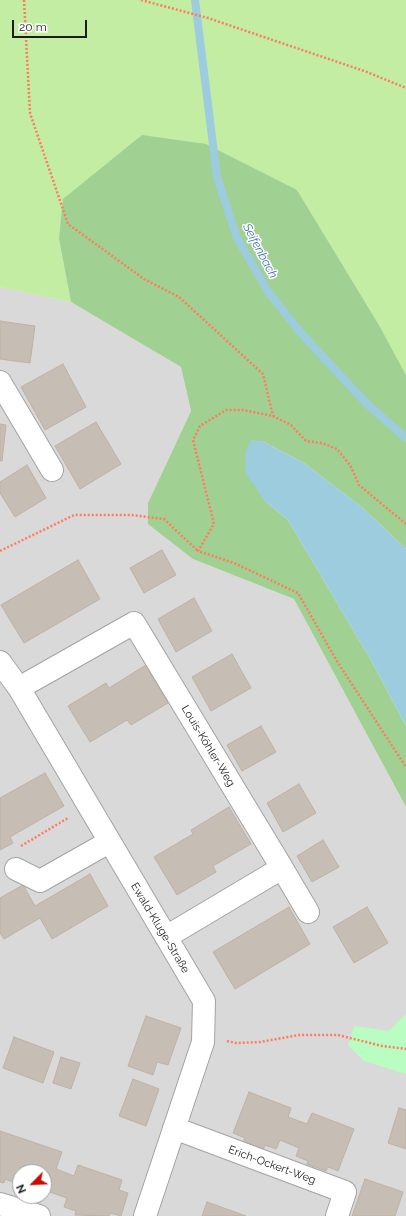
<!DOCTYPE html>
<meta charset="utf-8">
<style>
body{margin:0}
#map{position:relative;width:406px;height:1216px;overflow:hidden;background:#eeeae0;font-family:Raleway,sans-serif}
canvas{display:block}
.north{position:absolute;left:12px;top:1164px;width:40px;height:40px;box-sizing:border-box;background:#fff;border:1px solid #a4a4a4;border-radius:50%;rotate:246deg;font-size:11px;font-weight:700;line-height:16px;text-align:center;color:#1c1c1c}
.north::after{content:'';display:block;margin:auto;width:14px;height:18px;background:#c80c00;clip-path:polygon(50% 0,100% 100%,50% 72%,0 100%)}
.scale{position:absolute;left:12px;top:20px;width:75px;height:18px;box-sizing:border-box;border:2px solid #1c1c1c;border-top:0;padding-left:5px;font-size:12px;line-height:14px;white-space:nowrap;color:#1c1c1c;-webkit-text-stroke:3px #fff;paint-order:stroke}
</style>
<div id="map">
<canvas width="406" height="1216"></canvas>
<div class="north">N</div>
<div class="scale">20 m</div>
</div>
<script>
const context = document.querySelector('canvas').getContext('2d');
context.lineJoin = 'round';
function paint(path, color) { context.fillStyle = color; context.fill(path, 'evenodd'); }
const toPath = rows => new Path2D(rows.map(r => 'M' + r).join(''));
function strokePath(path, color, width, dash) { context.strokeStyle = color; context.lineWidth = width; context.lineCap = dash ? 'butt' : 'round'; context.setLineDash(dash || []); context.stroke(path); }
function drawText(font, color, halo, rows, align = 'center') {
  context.font = font + ' Raleway,sans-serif'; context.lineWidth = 3; context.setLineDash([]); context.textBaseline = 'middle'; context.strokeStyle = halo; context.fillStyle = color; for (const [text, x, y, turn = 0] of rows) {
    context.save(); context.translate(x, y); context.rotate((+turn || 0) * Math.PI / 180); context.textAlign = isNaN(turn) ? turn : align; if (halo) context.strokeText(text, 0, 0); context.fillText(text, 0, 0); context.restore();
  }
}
paint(toPath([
 [0,287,71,302,181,367,191,411,148,503,193,559,294,599,406,807,406,1216,0,1216],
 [20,1172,44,1172,44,1196,20,1196]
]), '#dad9d9');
paint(toPath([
 [0,0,406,0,406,375,379,325,297,190,59,239,71,302,0,287]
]), '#c2eda2');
paint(toPath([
 [142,135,206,144,297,190,379,325,406,375,406,549,363,508,304,463,262,441,265,501,288,520,372,662,406,726,406,807,294,599,193,559,148,524,148,503,191,411,181,367,71,302,59,239,63,199]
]), '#a0d192');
paint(toPath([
 [406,1013,406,1074,364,1061,348,1045,354,1026,389,1031]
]), '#b9fdc2');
paint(toPath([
 [251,440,262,441,304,463,363,508,406,549,406,726,372,662,288,520,265,501,246,474,245,453]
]), '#9dccdf');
strokePath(toPath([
 [195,0,217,177,237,238,269,293,301,333,367,404,406,438]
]), '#9dccdf', 8);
const building = toPath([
 [0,321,35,326,30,363,0,359,0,321],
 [63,364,86,407,45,430,21,387,63,364],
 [96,422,121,464,80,489,55,446,96,422],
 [0,424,6,425,2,461,0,461,0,424],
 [27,465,46,498,15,517,0,493,0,482,27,465],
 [162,550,176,575,144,593,130,568,162,550],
 [78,560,100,599,24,643,1,605,78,560],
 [194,598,212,631,176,652,158,619,194,598],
 [232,654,251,688,211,711,192,677,232,654],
 [146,665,168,703,131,725,127,720,90,742,68,706,106,683,109,688,146,665],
 [261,726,276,752,242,771,227,745,261,726],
 [45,773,64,806,10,837,13,843,0,850,0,798,45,773],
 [299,784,316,813,283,832,267,803,299,784],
 [229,807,251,844,213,866,216,872,177,895,154,857,193,834,191,830,229,807],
 [323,840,339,867,312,882,297,856,323,840],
 [90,874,108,906,52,939,40,918,4,939,0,933,0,898,23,885,35,906,90,874],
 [289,907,310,944,235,989,213,952,289,907],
 [367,907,388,943,354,963,333,927,367,907],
 [146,1016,181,1028,168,1065,157,1062,153,1075,128,1066,146,1016],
 [14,1037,54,1052,43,1083,3,1068,14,1037],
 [61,1057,80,1063,71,1089,53,1083,61,1057],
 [133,1079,159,1089,146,1126,119,1116,133,1079],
 [249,1092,291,1108,288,1117,307,1124,312,1113,354,1129,338,1171,328,1167,326,1171,307,1164,308,1161,296,1156,299,1148,280,1140,276,1149,265,1145,263,1150,243,1142,245,1138,233,1133,249,1092],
 [399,1108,406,1110,406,1149,388,1143,399,1108],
 [0,1131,62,1152,56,1169,74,1176,78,1165,122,1180,119,1190,128,1193,121,1216,110,1213,109,1216,75,1215,76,1211,64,1207,67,1198,47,1191,47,1193,44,1192,44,1172,20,1172,20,1188,14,1186,15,1183,5,1179,4,1183,0,1182,0,1131],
 [365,1179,403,1192,395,1216,352,1216,365,1179],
 [207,1202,246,1216,202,1216,207,1202]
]);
paint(building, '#c6bdb4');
strokePath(building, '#c1b1a2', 1);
const minor = toPath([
 [0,382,52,470],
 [0,662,19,688,204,1001,203,1042,145,1216],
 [19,688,134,623,282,868,166,937],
 [282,868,308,912],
 [16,869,40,881,109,842],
 [174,1128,345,1192,337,1216],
 [0,1204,39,1216]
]);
strokePath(minor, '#a3a3a3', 24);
strokePath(toPath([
 [24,0,30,113,68,224,144,279,179,297,263,374,273,416],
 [141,0,208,18,367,72,406,88],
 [406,524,359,485,350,465,337,449,322,443,306,441,291,425,273,416,243,410,226,410,200,426,193,440,214,524,198,551,234,563,298,593,338,663,406,767],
 [0,551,74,515,132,515,164,519,198,551],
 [21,846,68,818],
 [227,1041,236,1043,260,1042,299,1035,338,1035,382,1046,406,1049]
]), '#ff7b61', 2.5, [2, 2]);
strokePath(minor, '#fff', 22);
drawText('11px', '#1c1c1c', '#fff', [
 ["Louis-Köhler-Weg",208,746,59],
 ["Ewald-Kluge-Straße",160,928,59],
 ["Erich-Ockert-Weg",272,1165,20]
]);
drawText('italic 12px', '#4273b1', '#fff', [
 ["Seifenbach",260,251,62]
]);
</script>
